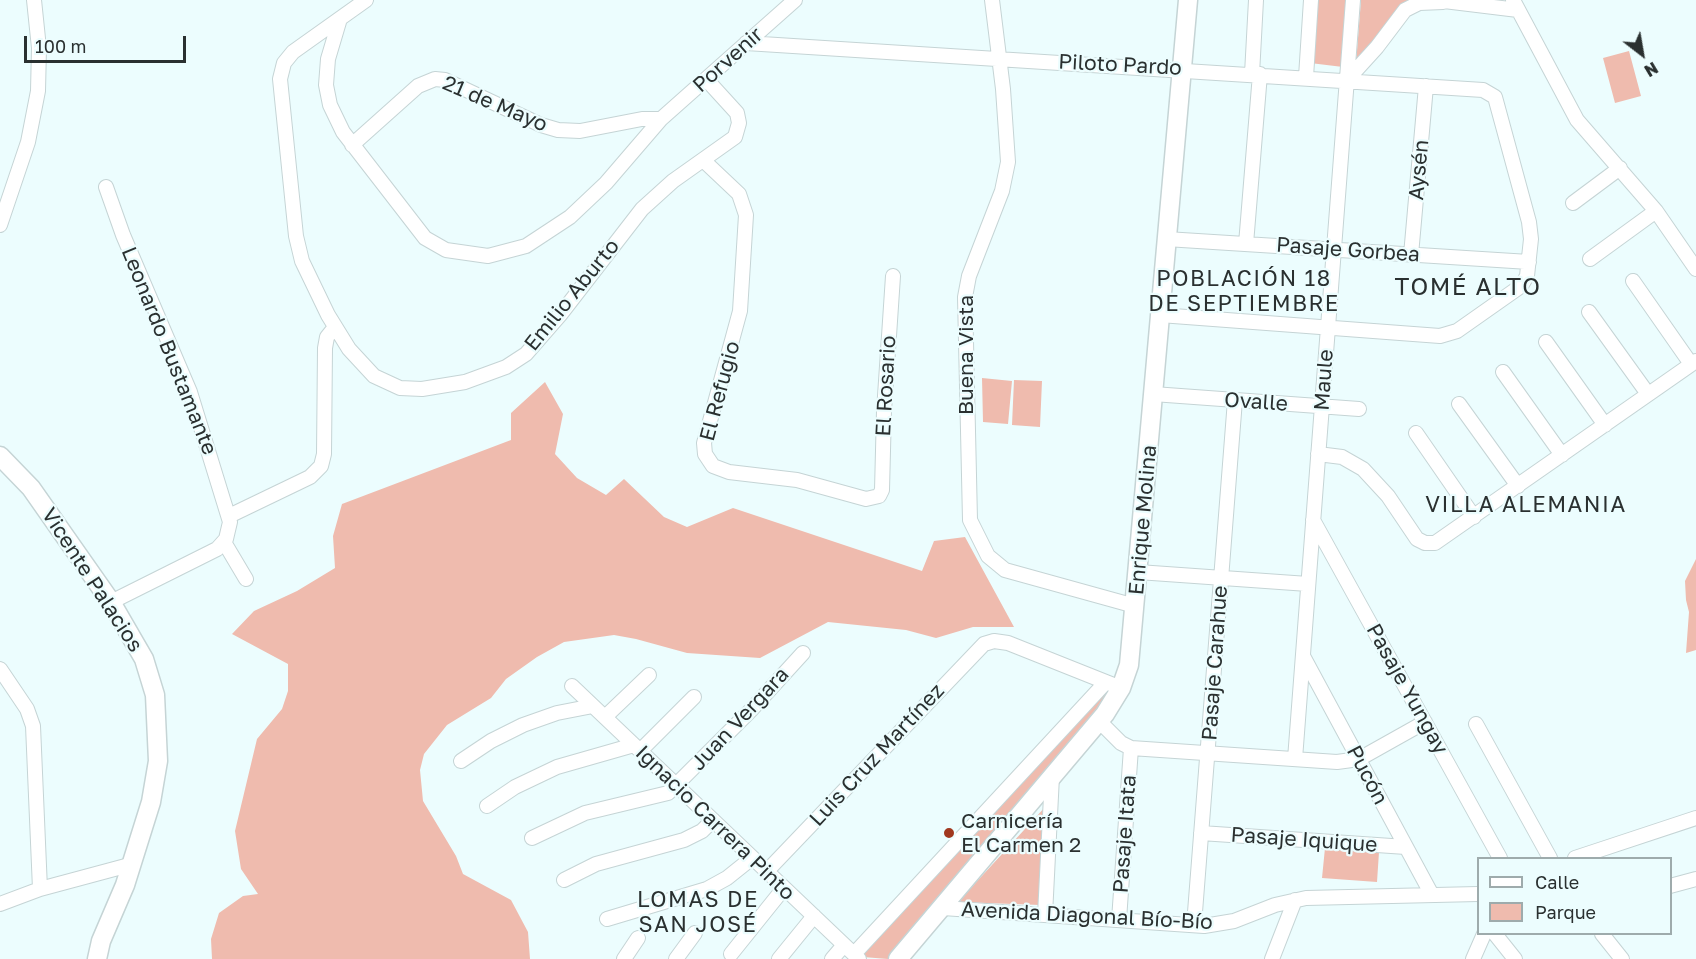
<!DOCTYPE html>
<meta charset="utf-8">
<style>
body{margin:0}
#map{position:relative;width:1696px;height:959px;overflow:hidden;background:#ecfdfe;font-family:"Golos Text",sans-serif}
canvas{display:block}
.legend{position:absolute;left:1477px;top:857px;width:195px;height:78px;box-sizing:border-box;background:#ecfdfe;border:2px solid #9eabac;margin:0;padding:8px 10px;list-style:none;font-size:18px;color:#2a3030}
.legend li{display:flex;align-items:center;gap:12px;height:30px}
.legend b{width:30px;border:2px solid #9eabac}
.north{position:absolute;left:1612px;top:24px;width:60px;height:60px;-webkit-text-stroke:4px #ecfdfe;paint-order:stroke;rotate:149deg;font-size:16px;font-weight:700;line-height:24px;text-align:center;color:#2a3030}
.north::after{content:'';display:block;margin:auto;width:21px;height:27px;background:#2a3030;clip-path:polygon(50% 0,100% 100%,50% 72%,0 100%)}
.scale{position:absolute;left:24px;top:36px;width:162px;height:27px;box-sizing:border-box;border:3px solid #2a3030;border-top:0;padding-left:8px;font-size:18px;line-height:21px;white-space:nowrap;color:#2a3030;-webkit-text-stroke:4px #ecfdfe;paint-order:stroke}
</style>
<div id="map">
<canvas width="1696" height="959"></canvas>
<ul class="legend">
<li><b style="height:8px;background:#fff"></b>Calle</li>
<li><b style="height:16px;background:#efbbae"></b>Parque</li>
</ul>
<div class="north">N</div>
<div class="scale">100 m</div>
</div>
<script>
const context = document.querySelector('canvas').getContext('2d');
context.lineJoin = 'round';
function paint(path, color) { context.fillStyle = color; context.fill(path, 'evenodd'); }
const toPath = rows => new Path2D(rows.map(r => 'M' + r).join(''));
function strokePath(path, color, width, dash) { context.strokeStyle = color; context.lineWidth = width; context.lineCap = dash ? 'butt' : 'round'; context.setLineDash(dash || []); context.stroke(path); }
function drawText(font, color, halo, rows, align = 'center') {
  context.font = font + ' "Golos Text",sans-serif'; context.lineWidth = 4.5; context.setLineDash([]); context.textBaseline = 'middle'; context.strokeStyle = halo; context.fillStyle = color; for (const [text, x, y, turn = 0] of rows) {
    context.save(); context.translate(x, y); context.rotate((+turn || 0) * Math.PI / 180); context.textAlign = isNaN(turn) ? turn : align; if (halo) context.strokeText(text, 0, 0); context.fillText(text, 0, 0); context.restore();
  }
}
paint(toPath([
 [1314,0,1350,0,1343,67,1310,63],
 [1361,0,1411,0,1356,63],
 [1629,51,1641,96,1615,103,1603,58],
 [982,378,1012,381,1008,424,983,422],
 [1014,380,1042,381,1040,427,1012,425],
 [545,382,563,414,555,454,577,478,606,495,624,479,664,517,687,527,733,508,922,571,934,541,965,537,1014,627,973,627,936,638,906,630,828,622,760,658,687,653,636,639,614,635,564,642,537,657,506,679,491,698,447,725,424,754,420,770,423,801,456,856,463,874,511,900,528,932,530,959,212,959,211,939,219,913,243,896,258,894,241,869,235,831,257,739,282,709,288,691,288,664,232,634,254,611,297,591,335,568,333,536,342,504,511,440,511,413],
 [1696,559,1696,650,1686,653,1689,612,1686,600,1685,581],
 [1103,689,1111,694,1107,701,888,959,863,957,863,949],
 [1046,806,1040,905,958,902],
 [1325,848,1379,852,1377,882,1322,878]
]), '#efbbae');
const street = toPath([
 [366,0,293,52,284,63,280,79,296,236,302,261,328,315,349,349,374,376,400,388,422,389,465,382,506,367,526,354,560,315,642,209,673,181,735,137,739,123,737,113,706,79],
 [992,0,1003,89,1008,162,1002,191,969,276,965,297,970,520,988,556,1005,570,1135,606],
 [1436,0,1518,10],
 [1513,0,1577,120,1656,211,1696,269],
 [339,22,328,59,326,85,330,105,343,132,425,238,446,250,488,256,526,246,570,217,606,183,661,119,795,0],
 [746,43,1483,90,1495,97,1529,222,1531,239,1527,276,1521,286,1457,331,1440,336,1160,315],
 [1252,74,1256,0],
 [1306,77,1311,0],
 [1347,80,1377,47,1405,10,1419,3,1443,2],
 [352,145,418,86,435,79,445,80,541,125,558,130,580,131,642,119,661,119],
 [703,160,739,194,746,215,740,311,704,443,705,454,713,466,729,472,797,480,866,499,879,496,882,490,884,411,893,276],
 [106,187,123,235,190,392,230,522,226,539,217,549,111,602],
 [1573,203,1620,168],
 [0,225,28,142,38,91,39,48,34,0],
 [1166,239,1529,262],
 [1246,244,1260,74],
 [1411,255,1426,86],
 [1590,259,1656,211],
 [1633,281,1691,364],
 [1589,312,1648,394],
 [1546,342,1605,425],
 [1503,372,1562,455],
 [1153,394,1359,409],
 [1459,404,1518,486],
 [1416,433,1474,517],
 [1318,454,1342,457,1363,469,1388,496,1417,539,1425,543,1435,543,1696,361],
 [229,516,310,477,321,466,324,454,325,348,327,337,335,327],
 [1313,520,1500,858],
 [224,542,246,579],
 [1138,572,1308,584],
 [1303,656,1432,895],
 [0,669,27,709,33,726,40,889],
 [572,686,859,959],
 [605,717,649,675],
 [1099,721,1121,743,1131,748,1337,762,1359,759,1425,722],
 [1476,724,1550,858],
 [640,751,694,697],
 [1295,759,1353,0],
 [461,761,491,741,523,725,557,713,593,706],
 [487,806,515,787,557,767,634,745],
 [1201,833,1406,847],
 [532,838,585,813,668,793,751,710,803,653],
 [1575,858,1696,818],
 [767,871,984,644,994,641,1008,643,1121,688],
 [564,880,596,864,684,840,702,831,713,820],
 [1670,886,1696,879],
 [0,904,40,889,133,864],
 [943,908,1204,926,1234,921,1275,905,1306,898,1478,894],
 [1045,915,1052,776],
 [607,919,707,889,727,878,752,858],
 [1119,920,1131,748],
 [1194,925,1235,400],
 [1495,934,1515,959],
 [1602,934,1622,959],
 [731,954,784,888],
 [854,954,1106,682],
 [624,959,638,938],
 [676,959,695,933],
 [779,959,814,916],
 [832,959,844,945],
 [1272,959,1295,900],
 [1473,959,1484,934]
]);
const secondary = toPath([
 [0,456,31,488,111,602,144,659,155,695,158,761,151,802,125,885,101,941,97,959],
 [898,959,1105,714,1121,688,1129,665,1188,0]
]);
strokePath(street, '#c5d4d5', 16);
strokePath(secondary, '#c5d4d5', 21);
strokePath(street, '#fff', 14);
strokePath(secondary, '#fff', 18);
for (const [x, y, r, color] of [
 [949,833,6,"#a1381f"]
]) { const dot = new Path2D(); dot.arc(x, y, r, 0, 2 * Math.PI); context.fillStyle = color; context.fill(dot); strokePath(dot, '#ecfdfe', 2); }
drawText('21px', '#2a3030', '#ecfdfe', [
 ["Porvenir",728,60,-42],
 ["Piloto Pardo",1120,65,3],
 ["21 de Mayo",495,104,23],
 ["Aysén",1419,170,-85],
 ["Pasaje Gorbea",1348,250,4],
 ["Emilio Aburto",572,295,-51],
 ["Leonardo Bustamante",169,351,68],
 ["Buena Vista",966,355,-90],
 ["Maule",1324,380,-86],
 ["El Rosario",886,386,-87],
 ["El Refugio",720,391,-75],
 ["Ovalle",1256,402,4],
 ["Enrique Molina",1143,520,-85],
 ["Vicente Palacios",92,580,57],
 ["Pasaje Carahue",1215,663,-86],
 ["Pasaje Yungay",1407,689,61],
 ["Juan Vergara",740,719,-47],
 ["Luis Cruz Martínez",877,755,-47],
 ["Pucón",1367,775,62],
 ["Ignacio Carrera Pinto",715,823,44],
 ["Pasaje Itata",1125,834,-86],
 ["Pasaje Iquique",1304,840,4],
 ["Avenida Diagonal Bío-Bío",1087,916,3]
]);
drawText('21px', '#2a3030', '#ecfdfe', [
 ["Carnicería",961,821],
 ["El Carmen 2",961,845]
], 'left');
context.letterSpacing = '1.5px';
drawText('22px', '#2a3030', '#ecfdfe', [
 ["POBLACIÓN 18",1244,279],
 ["DE SEPTIEMBRE",1244,304],
 ["VILLA ALEMANIA",1526,505],
 ["LOMAS DE",698,900],
 ["SAN JOSÉ",698,925]
]);
context.letterSpacing = '0px';
context.letterSpacing = '1.5px';
drawText('24px', '#2a3030', '#ecfdfe', [
 ["TOMÉ ALTO",1468,287]
]);
context.letterSpacing = '0px';
</script>
